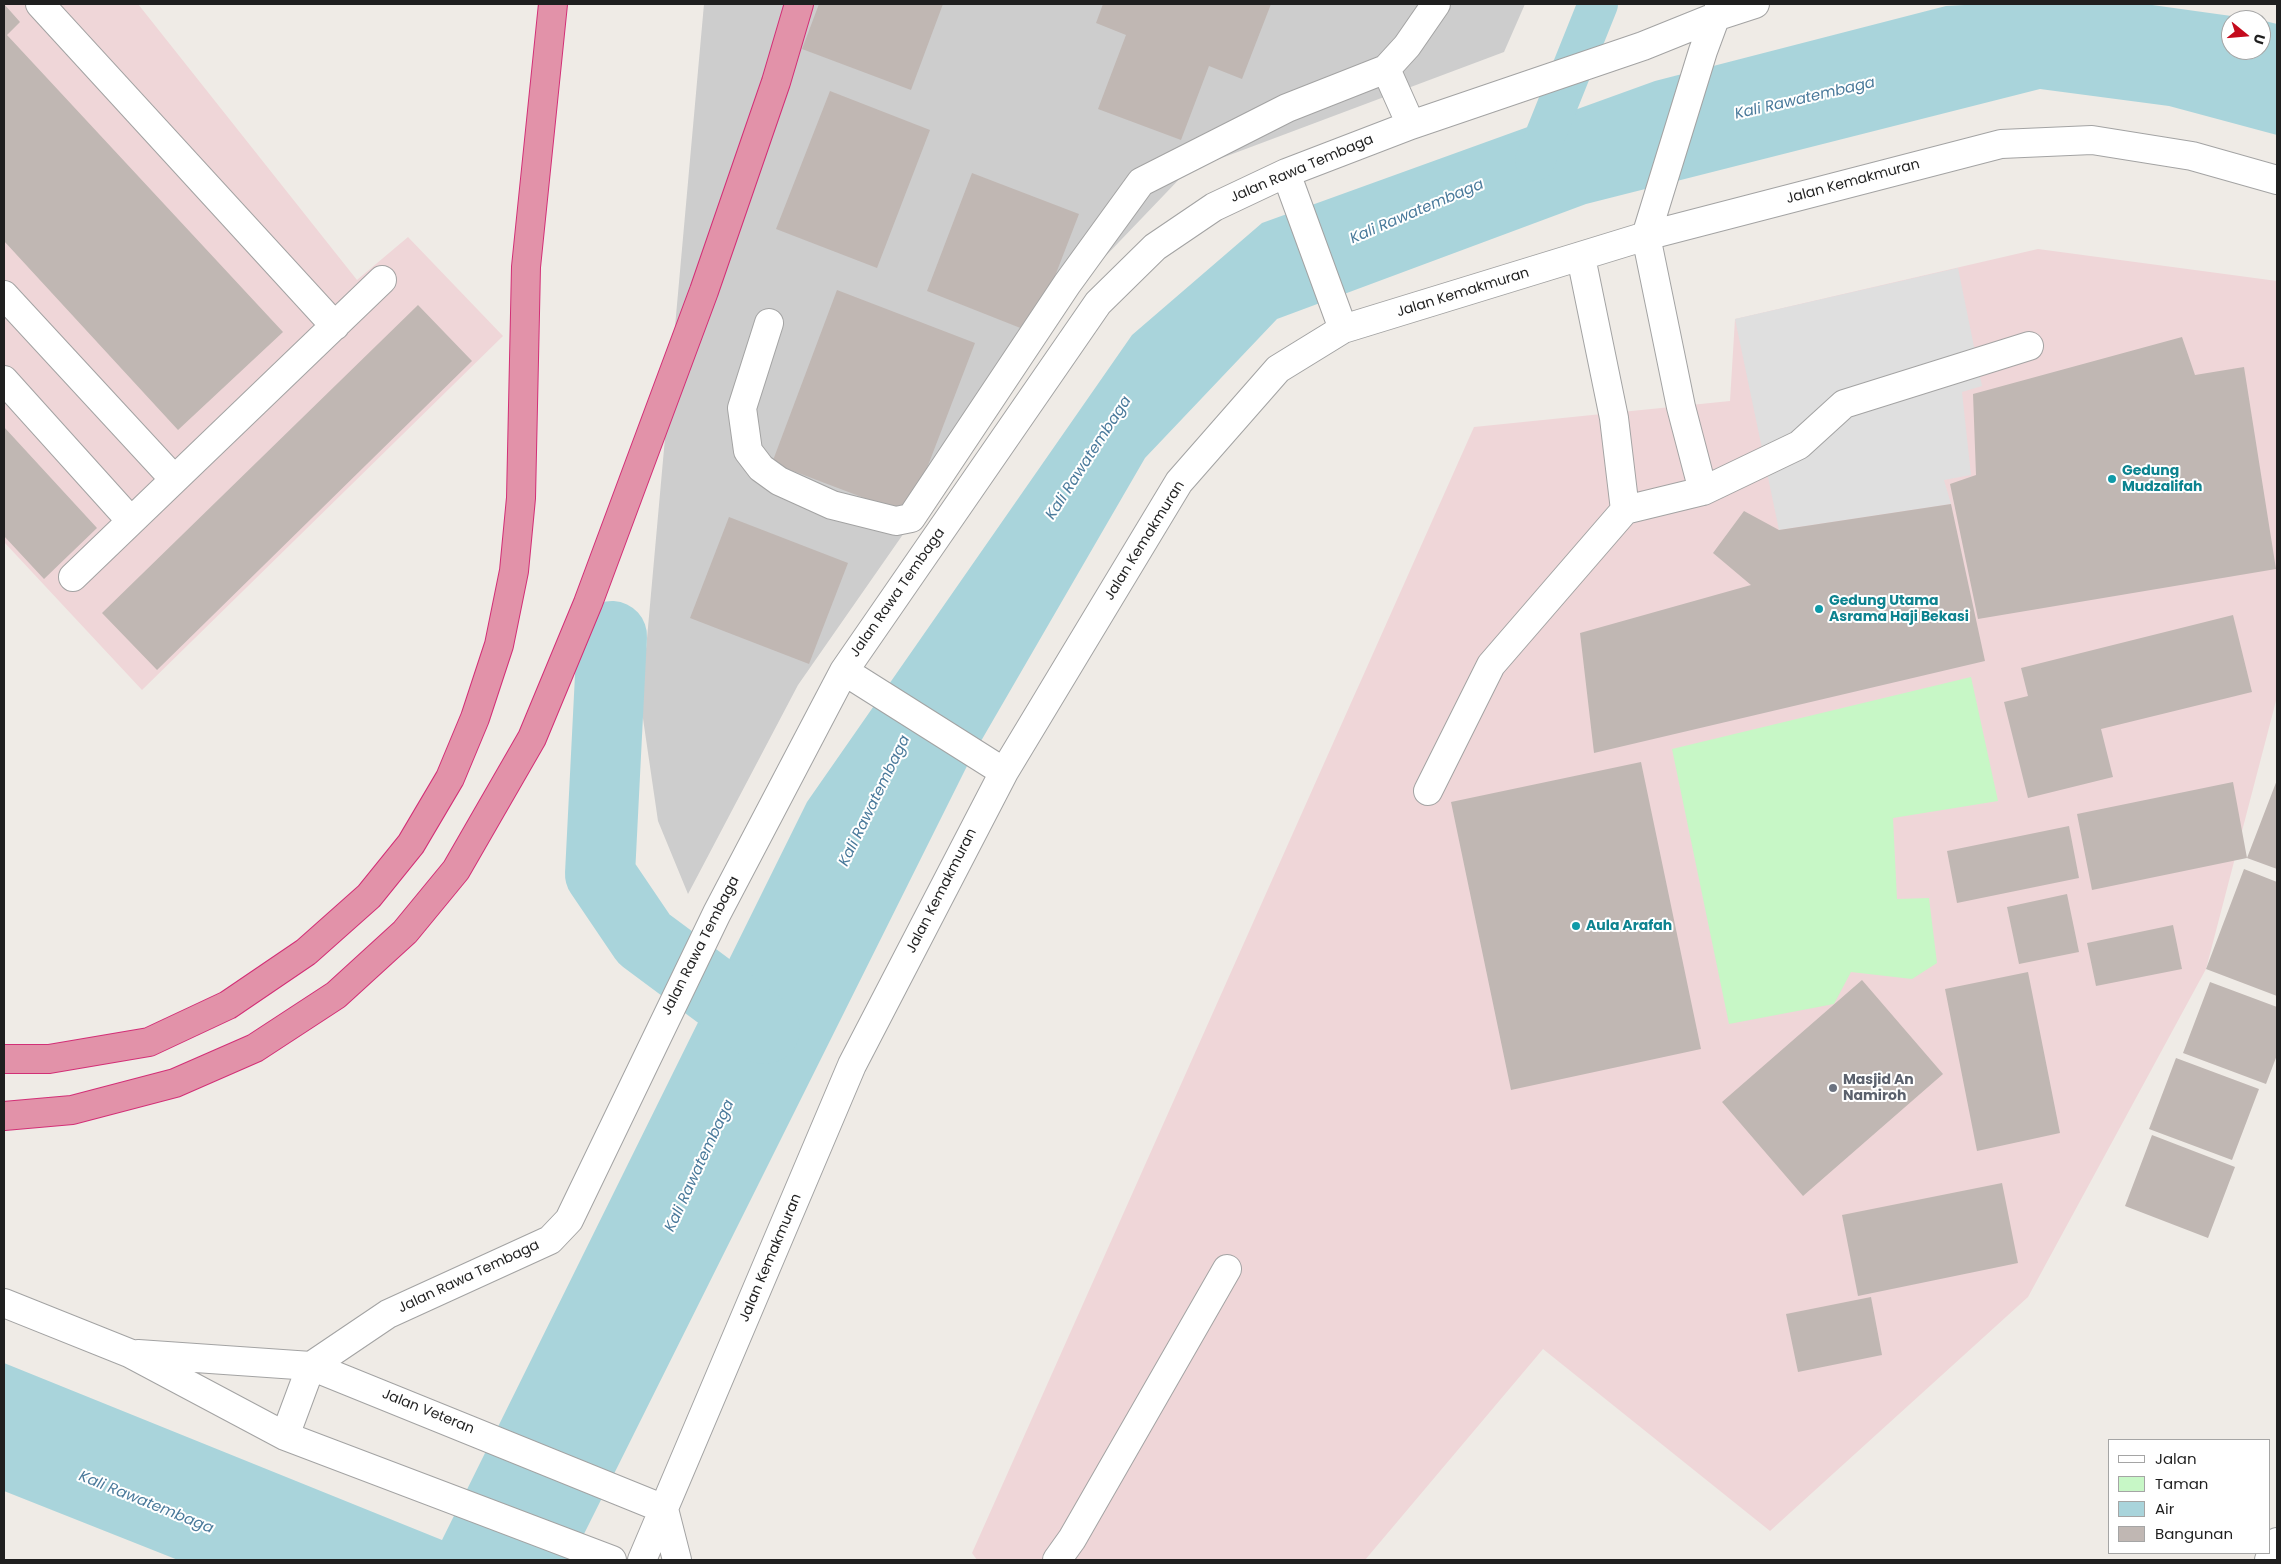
<!DOCTYPE html>
<style>
body{margin:0}
#map{position:relative;width:2281px;height:1564px;overflow:hidden;background:#efebe6;font-family:Poppins,sans-serif}
canvas{display:block}
.frame{position:absolute;inset:0;border:5px solid #1f1f1f;pointer-events:none}
.legend{position:absolute;left:2108px;top:1439px;width:162px;height:115px;box-sizing:border-box;background:#fff;border:1px solid #a5a5a5;margin:0;padding:6px 9px;list-style:none;font-size:15px;color:#1f1f1f}
.legend li{display:flex;align-items:center;gap:10px;height:25px}
.legend b{width:25px;border:1px solid #a5a5a5}
.north{position:absolute;left:2221px;top:10px;width:50px;height:50px;box-sizing:border-box;background:#fff;border:1px solid #a5a5a5;border-radius:50%;rotate:107deg;font-size:14px;font-weight:700;line-height:20px;text-align:center;color:#1f1f1f}
.north::after{content:'';display:block;margin:auto;width:18px;height:22px;background:#c40b1d;clip-path:polygon(50% 0,100% 100%,50% 72%,0 100%)}
</style>
<div id="map">
<canvas width="2281" height="1564"></canvas>
<div class="frame"></div>
<ul class="legend">
<li><b style="height:6px;background:#fff"></b>Jalan</li>
<li><b style="height:14px;background:#c7f7c6"></b>Taman</li>
<li><b style="height:14px;background:#a9d4db"></b>Air</li>
<li><b style="height:14px;background:#c0b7b3"></b>Bangunan</li>
</ul>
<div class="north">U</div>
</div>
<script>
const context = document.querySelector('canvas').getContext('2d');
context.lineJoin = 'round';
function paint(path, color) { context.fillStyle = color; context.fill(path, 'evenodd'); }
const toPath = rows => new Path2D(rows.map(r => 'M' + r).join(''));
function strokePath(path, color, width, dash) { context.strokeStyle = color; context.lineWidth = width; context.lineCap = dash ? 'butt' : 'round'; context.setLineDash(dash || []); context.stroke(path); }
function drawText(font, color, halo, rows, align = 'center') {
  context.font = font + ' Poppins,sans-serif'; context.lineWidth = 4; context.setLineDash([]); context.textBaseline = 'middle'; context.strokeStyle = halo; context.fillStyle = color; for (const [text, x, y, turn = 0] of rows) {
    context.save(); context.translate(x, y); context.rotate((+turn || 0) * Math.PI / 180); context.textAlign = isNaN(turn) ? turn : align; if (halo) context.strokeText(text, 0, 0); context.fillText(text, 0, 0); context.restore();
  }
}
paint(toPath([
 [4,4,138,4,357,280,408,237,503,336,142,690,4,542],
 [2038,249,2277,281,2277,697,2206,969,2028,1297,1770,1531,1543,1349,1365,1560,977,1560,972,1553,1474,427,1730,401,1735,319]
]), '#efd6d8');
paint(toPath([
 [704,4,1525,4,1504,52,1187,171,1074,289,798,685,688,894,658,821,641,705]
]), '#cdcdcd');
paint(toPath([
 [1971,677,1998,801,1893,818,1897,899,1929,898,1937,963,1912,979,1851,972,1834,1004,1729,1024,1672,749]
]), '#c7f7c6');
paint(toPath([
 [1958,268,1982,386,1962,392,1971,475,1944,480,1951,504,1779,530,1735,319]
]), '#dfdfdf');
paint(toPath([
 [1983,4,2145,4,2260,20,2231,20,2231,50,2261,50,2261,20,2277,24,2277,135,2169,106,2040,89,1586,204,1277,319,1145,458,970,760,571,1560,178,1560,4,1491,4,1363,442,1540,807,802,1132,335,1262,223,1655,81,1946,6]
]), '#a9d4db');
strokePath(toPath([
 [1535,161,1598,4]
]), '#a9d4db', 40);
strokePath(toPath([
 [612,636,600,874,644,939,765,1029]
]), '#a9d4db', 70);
paint(toPath([
 [4,4,20,22,7,35,283,332,178,430,4,241],
 [819,4,943,4,911,90,802,49],
 [1103,4,1271,4,1242,79,1209,66,1181,140,1098,109,1126,35,1096,23],
 [830,91,930,130,877,268,776,229],
 [972,173,1079,214,1033,333,927,291],
 [837,290,975,343,909,515,772,463],
 [418,305,472,361,157,670,102,613],
 [2182,337,2195,375,2244,367,2276,569,1978,619,1950,484,1976,475,1973,394],
 [4,427,97,528,44,579,4,536],
 [1951,504,1985,661,1594,753,1580,633,1751,585,1713,553,1744,511,1779,530],
 [729,517,848,563,809,664,690,618],
 [2233,615,2252,692,2101,729,2113,777,2028,798,2004,702,2028,696,2021,668],
 [1641,762,1701,1049,1511,1090,1451,802],
 [2277,780,2277,869,2247,858,2092,890,2077,814,2233,782,2247,858],
 [2069,826,2079,878,1957,903,1947,851],
 [2244,869,2277,882,2277,996,2206,969],
 [2067,894,2079,952,2019,964,2007,907],
 [2173,925,2182,969,2096,986,2087,943],
 [2028,972,2060,1133,1977,1151,1945,989],
 [1862,980,1943,1074,1803,1196,1722,1102],
 [2210,982,2277,1007,2277,1055,2266,1084,2183,1053],
 [2176,1058,2259,1089,2232,1160,2149,1129],
 [2152,1135,2235,1167,2208,1238,2125,1206],
 [2002,1183,2018,1263,1858,1296,1842,1215],
 [1871,1297,1882,1355,1798,1372,1786,1314]
]), '#c0b7b3');
const minor = toPath([
 [40,4,335,326],
 [1386,69,1411,125],
 [1286,173,1343,329],
 [1581,257,1614,418,1625,510],
 [4,295,174,479],
 [769,323,742,408,748,451,761,468,779,481,832,505,896,521,911,518,1067,284,1141,182,1287,108,1386,69,1407,46,1436,4],
 [4,380,131,521],
 [1703,491,1681,407,1646,236,1703,51,1720,5],
 [73,577,382,280],
 [844,671,1004,772],
 [1428,791,1491,665,1625,510,1703,491,1799,445,1844,404,2029,346],
 [4,1303,129,1353,285,1436,612,1560],
 [138,1354,311,1366,664,1509],
 [285,1436,311,1366,388,1314,550,1240,569,1220,717,913,844,671,1098,303,1155,247,1214,207,1286,173,1411,125,1643,46,1715,17,1755,4],
 [664,1509,677,1560],
 [642,1560,852,1065,1004,772,1179,482,1278,369,1343,329,1646,236,2001,144,2092,140,2192,156,2277,180],
 [1057,1560,1072,1539,1227,1269],
 [2269,1560,2277,1542]
]);
const highway = toPath([
 [4,1059,49,1059,149,1042,228,1005,306,952,369,896,411,844,450,778,475,718,499,645,514,571,521,498,526,267,553,4],
 [4,1116,72,1110,175,1083,255,1048,336,995,405,932,456,870,532,738,588,603,704,291,776,82,799,4]
]);
strokePath(minor, '#a3a3a3', 30);
strokePath(highway, '#d22f76', 30);
strokePath(minor, '#fff', 28);
strokePath(highway, '#e292a9', 28);
for (const [x, y, r, color] of [
 [2112,479,5,"#0f9aa8"],
 [1819,609,5,"#0f9aa8"],
 [1576,926,5,"#0f9aa8"],
 [1833,1088,5,"#6b7280"]
]) { const dot = new Path2D(); dot.arc(x, y, r, 0, 2 * Math.PI); context.fillStyle = color; context.fill(dot); strokePath(dot, '#fff', 2); }
drawText('14px', '#1f1f1f', '#fff', [
 ["Jalan Rawa Tembaga",1302,169,-23],
 ["Jalan Kemakmuran",1853,182,-15],
 ["Jalan Kemakmuran",1463,293,-17],
 ["Jalan Kemakmuran",1145,541,-58],
 ["Jalan Rawa Tembaga",898,593,-55],
 ["Jalan Kemakmuran",942,891,-63],
 ["Jalan Rawa Tembaga",701,946,-63],
 ["Jalan Kemakmuran",771,1258,-67],
 ["Jalan Rawa Tembaga",469,1277,-25],
 ["Jalan Veteran",428,1412,22]
]);
drawText('bold 14px', '#0d838f', '#fff', [
 ["Gedung",2122,471],
 ["Mudzalifah",2122,487],
 ["Gedung Utama",1829,601],
 ["Asrama Haji Bekasi",1829,617],
 ["Aula Arafah",1586,926]
], 'left');
drawText('bold 14px', '#5b616d', '#fff', [
 ["Masjid An",1843,1080],
 ["Namiroh",1843,1096]
], 'left');
drawText('italic 15px', '#4a7a9b', '#fff', [
 ["Kali Rawatembaga",1805,99,-13],
 ["Kali Rawatembaga",1417,212,-23],
 ["Kali Rawatembaga",1089,458,-57],
 ["Kali Rawatembaga",875,801,-64],
 ["Kali Rawatembaga",700,1166,-65],
 ["Kali Rawatembaga",146,1503,22]
]);
</script>
